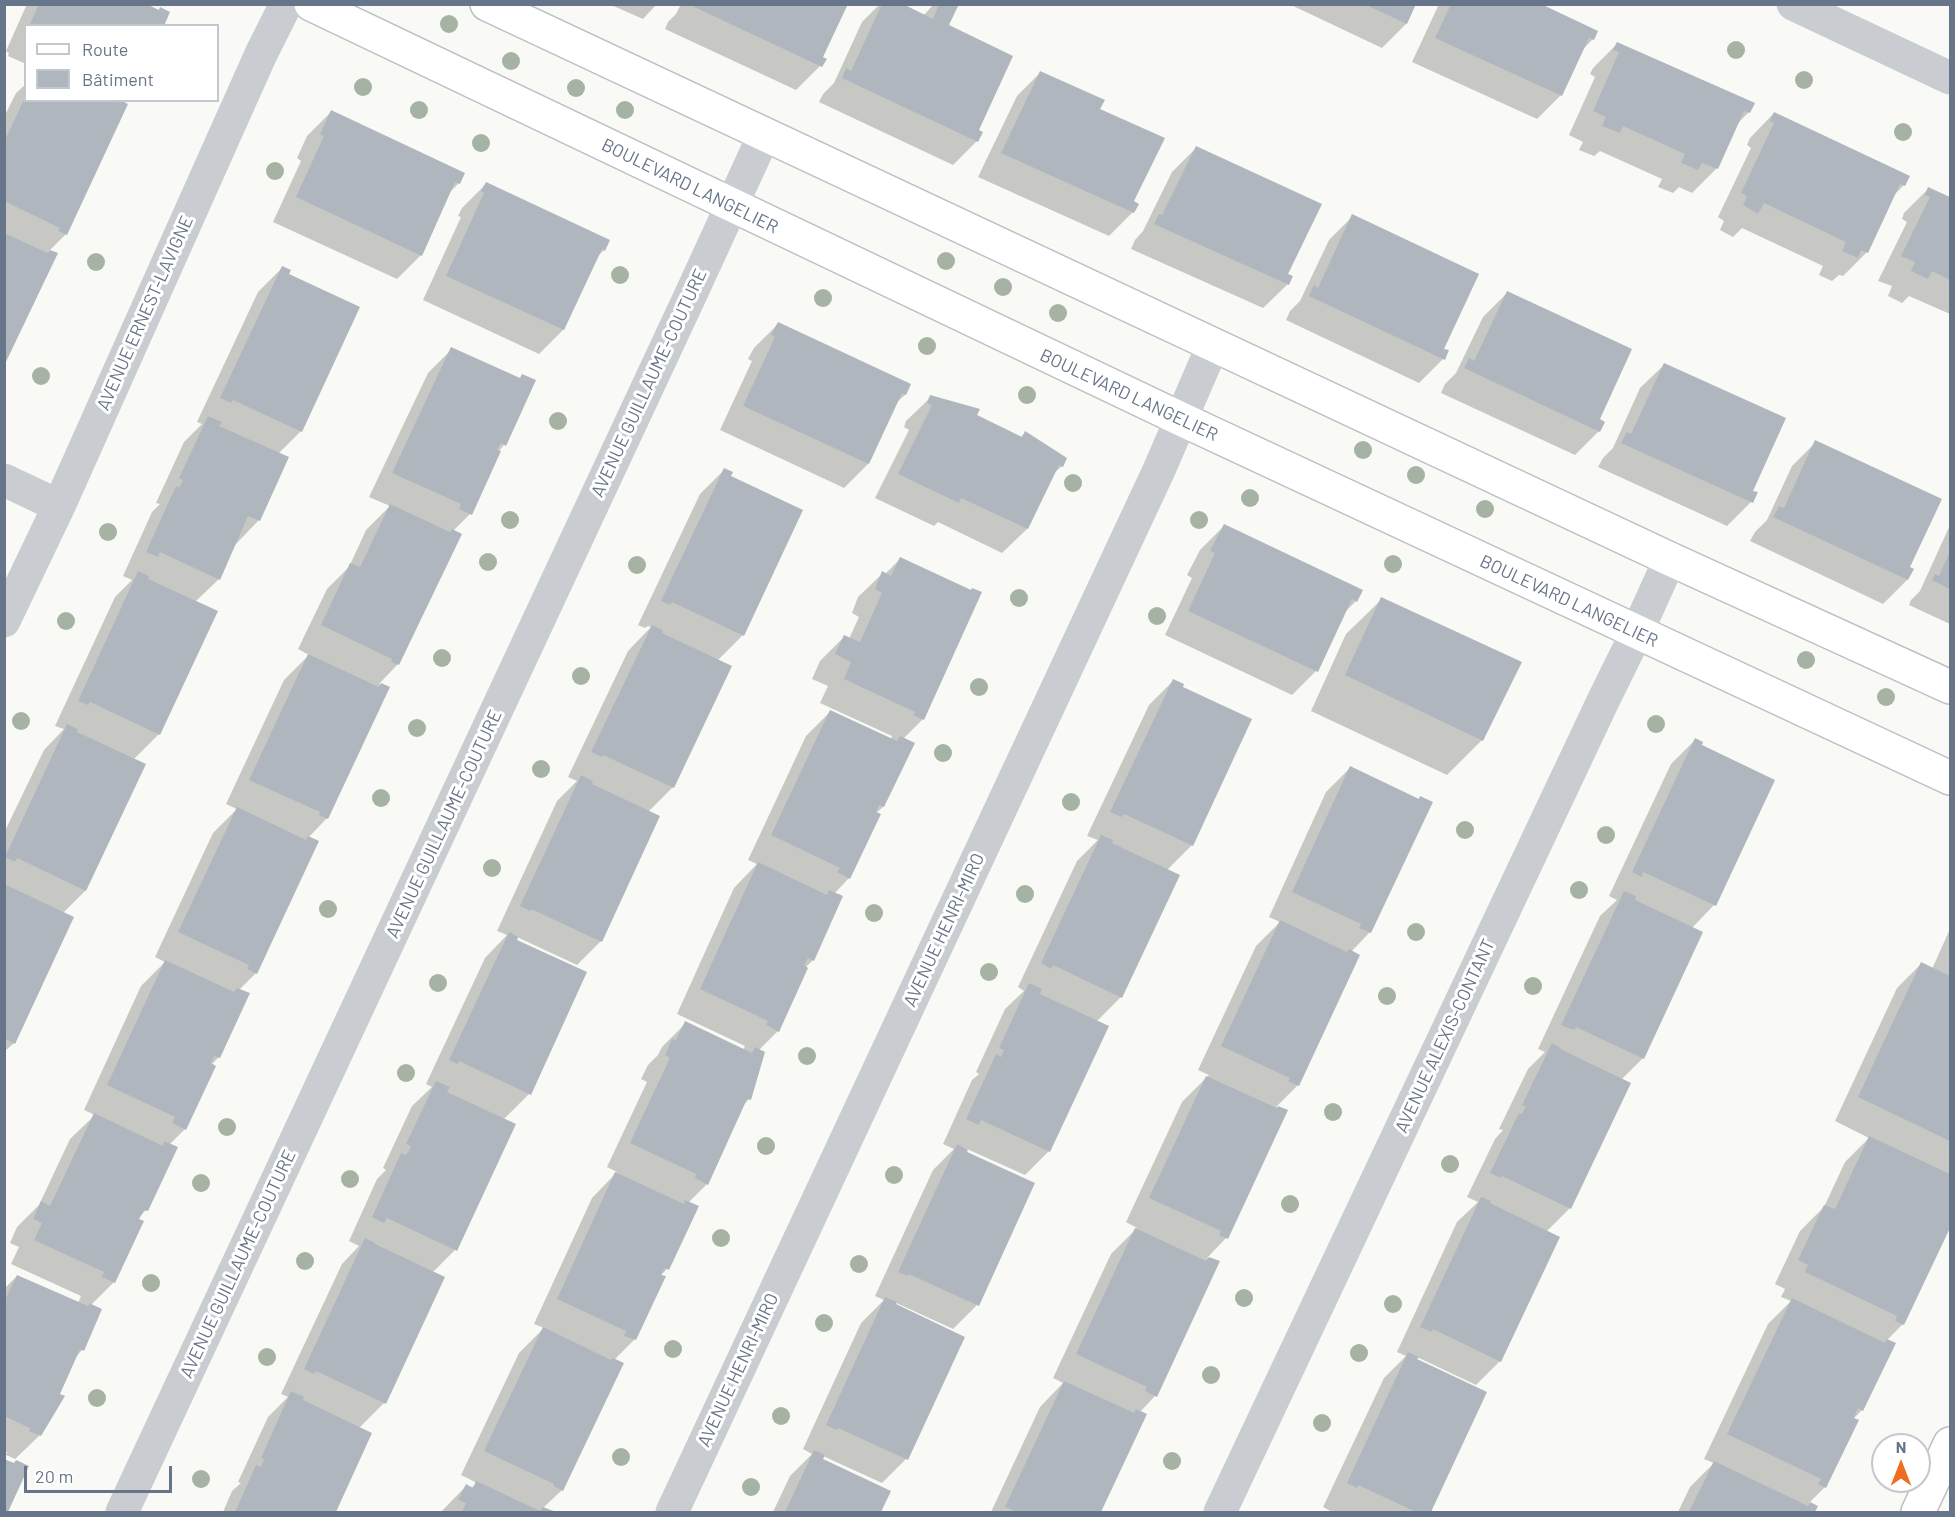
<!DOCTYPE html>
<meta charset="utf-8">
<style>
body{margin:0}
#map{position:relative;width:1955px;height:1517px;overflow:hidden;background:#f9f9f6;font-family:Barlow,sans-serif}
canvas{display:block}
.frame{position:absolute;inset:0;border:6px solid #667589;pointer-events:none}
.legend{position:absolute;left:24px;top:24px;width:195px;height:78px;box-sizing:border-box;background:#fff;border:2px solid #c2c8d0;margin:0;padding:8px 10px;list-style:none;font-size:18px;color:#667589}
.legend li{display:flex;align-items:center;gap:12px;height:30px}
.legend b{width:30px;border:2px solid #c2c8d0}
.north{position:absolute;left:1871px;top:1433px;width:60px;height:60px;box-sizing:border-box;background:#fff;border:2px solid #c2c8d0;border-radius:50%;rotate:0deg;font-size:16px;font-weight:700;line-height:24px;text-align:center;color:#667589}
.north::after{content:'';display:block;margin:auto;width:21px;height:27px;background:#ee6d21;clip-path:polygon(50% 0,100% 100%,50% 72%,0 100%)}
.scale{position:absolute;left:24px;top:1466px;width:148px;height:27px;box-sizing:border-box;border:3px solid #667589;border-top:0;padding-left:8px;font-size:18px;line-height:21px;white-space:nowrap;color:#667589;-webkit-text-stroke:4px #fff;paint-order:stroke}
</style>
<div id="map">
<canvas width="1955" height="1517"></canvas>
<div class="frame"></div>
<ul class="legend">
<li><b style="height:8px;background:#fff"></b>Route</li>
<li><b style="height:16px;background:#afb6bd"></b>Bâtiment</li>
</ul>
<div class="north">N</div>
<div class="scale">20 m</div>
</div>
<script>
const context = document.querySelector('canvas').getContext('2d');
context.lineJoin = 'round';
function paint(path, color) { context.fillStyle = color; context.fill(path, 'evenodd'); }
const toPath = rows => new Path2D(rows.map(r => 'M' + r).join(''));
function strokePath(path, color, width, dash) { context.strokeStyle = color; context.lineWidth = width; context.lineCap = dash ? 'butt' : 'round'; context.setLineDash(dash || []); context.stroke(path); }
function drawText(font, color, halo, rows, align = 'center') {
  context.font = font + ' Barlow,sans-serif'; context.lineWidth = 6; context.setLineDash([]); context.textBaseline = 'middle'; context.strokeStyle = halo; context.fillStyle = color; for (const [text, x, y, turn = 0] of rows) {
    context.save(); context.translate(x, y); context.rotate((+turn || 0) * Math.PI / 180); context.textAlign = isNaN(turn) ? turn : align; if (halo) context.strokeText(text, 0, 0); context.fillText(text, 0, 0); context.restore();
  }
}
paint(toPath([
 [27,4,142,4,158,12,162,26,26,26,26,64,8,56,9,53,6,51],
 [609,4,657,4,643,19],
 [681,4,846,4,821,58,825,60,820,66,796,90,665,29,668,22,676,14],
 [880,4,900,4,923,16,934,4,957,4,947,26,977,130,977,141,953,165,819,102,823,94,834,83,862,22],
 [1289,4,1415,4,1406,24,1382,48],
 [1439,4,1537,4,1593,39,1581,51,1561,95,1537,119,1412,62],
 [1617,44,1749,112,1736,125,1717,168,1692,193,1679,187,1673,193,1658,187,1662,179,1600,151,1594,156,1579,150,1583,142,1569,135,1595,77,1590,74,1593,68],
 [1041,72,1098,110,1132,202,1133,212,1109,236,978,177,1017,96],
 [26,84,26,100,119,100,126,105,66,234,49,251,56,254,4,362,4,117,16,93],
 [331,112,459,183,449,193,421,255,397,279,273,222,301,161,297,158,307,136],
 [1774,113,1904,185,1894,195,1867,252,1843,276,1839,275,1832,281,1819,275,1823,266,1742,228,1733,237,1720,230,1724,221,1718,217,1751,148,1747,145,1750,138],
 [1196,148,1286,275,1288,284,1263,308,1131,249,1135,240,1143,231,1172,172],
 [486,184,604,250,596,258,563,330,539,354,423,300,461,217,458,216,462,208],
 [1928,189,1950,199,1950,314,1909,296,1902,303,1888,296,1892,286,1878,281,1907,222,1902,219,1904,213],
 [1353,216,1442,349,1443,359,1419,383,1286,320,1290,311,1300,301,1329,240],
 [282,268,287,274,301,431,278,454,259,520,235,545,219,579,195,602,159,734,133,760,85,891,63,913,14,1043,4,1052,4,833,44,750,64,729,55,726,115,597,132,580,123,576,152,512,160,504,156,503,184,442,202,424,197,422,258,292],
 [1507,293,1598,420,1599,431,1575,455,1441,393,1445,384,1456,373,1483,317],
 [778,324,909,385,905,395,895,404,868,464,844,488,720,430,752,361,748,359,754,348],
 [452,349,504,445,498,452,470,514,453,531,398,664,379,684,388,688,327,818,308,838,256,973,239,990,219,1057,211,1065,185,1129,169,1145,146,1210,137,1220,114,1282,90,1306,100,1310,82,1350,75,1358,40,1435,15,1459,6,1455,7,1452,4,1451,4,1289,17,1276,78,1303,81,1296,11,1264,19,1247,10,1243,17,1227,39,1205,70,1139,95,1115,84,1110,141,986,165,962,155,957,213,833,237,809,226,804,284,680,309,655,298,649,327,589,349,567,366,530,390,506,369,497,428,373],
 [1665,364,1751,492,1756,493,1751,502,1727,526,1598,467,1603,458,1613,448,1640,388],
 [931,397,975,416,1020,438,1025,433,1062,466,1052,475,1027,529,1002,553,938,522,934,526,875,498,909,430,904,427,906,421],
 [1816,442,1908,568,1907,580,1883,604,1750,541,1755,532,1767,520,1792,466],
 [724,470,729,477,801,510,742,636,717,661,673,787,648,812,601,941,577,965,517,937,529,1094,503,1120,455,1250,432,1273,384,1403,359,1428,370,1433,334,1512,223,1512,232,1491,241,1483,238,1482,268,1417,288,1397,281,1394,342,1264,359,1246,349,1241,377,1179,386,1170,383,1168,412,1106,432,1087,426,1084,485,958,507,935,497,931,557,801,577,781,568,777,628,651,651,627,648,626,645,628,638,625,700,494],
 [1950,525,1950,624,1909,605,1911,600,1920,591],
 [1224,526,1356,601,1344,613,1316,671,1292,695,1165,635,1192,578,1187,575,1200,550],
 [900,559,971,592,980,593,923,719,903,739,913,744,883,807,876,813,849,878,834,894,813,960,805,968,778,1031,759,1050,749,1099,741,1108,707,1184,688,1203,667,1269,660,1276,664,1277,634,1340,614,1360,562,1490,543,1508,552,1512,441,1512,467,1485,471,1488,477,1483,461,1475,519,1353,544,1328,534,1324,592,1198,617,1172,607,1167,647,1082,641,1079,648,1065,658,1055,662,1047,686,1023,743,1050,745,1046,677,1014,734,888,757,864,748,860,806,736,831,711,891,739,892,736,820,703,828,686,812,679,820,661,844,637,849,639,859,617,852,613,858,597,883,573,885,574],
 [1382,599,1482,740,1447,775,1311,711,1346,634],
 [1173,681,1192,845,1167,870,1178,876,1121,997,1096,1022,1049,1151,1025,1175,967,1149,964,1153,977,1305,953,1329,892,1301,891,1304,906,1459,882,1483,823,1456,821,1460,890,1492,880,1512,773,1512,790,1476,812,1454,803,1449,861,1323,884,1300,875,1296,933,1170,954,1149,943,1144,972,1080,979,1074,976,1072,1005,1009,1024,991,1018,987,1077,861,1098,840,1087,836,1149,705],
 [1695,740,1700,746,1773,780,1714,905,1691,929,1643,1058,1621,1080,1570,1208,1546,1232,1500,1361,1476,1385,1417,1357,1415,1360,1485,1393,1429,1512,1332,1512,1323,1507,1384,1378,1406,1356,1397,1352,1457,1222,1478,1202,1467,1197,1495,1139,1503,1130,1499,1129,1528,1069,1545,1052,1538,1049,1600,916,1617,900,1609,896,1671,764],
 [1350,768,1370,932,1351,952,1298,1085,1276,1107,1286,1111,1226,1238,1207,1258,1218,1262,1155,1396,1140,1412,1145,1414,1099,1512,991,1512,1040,1407,1063,1383,1053,1378,1111,1254,1137,1228,1126,1222,1182,1102,1209,1075,1198,1070,1256,946,1280,922,1269,917,1326,792],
 [1950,929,1950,1224,1903,1324,1887,1340,1862,1410,1853,1419,1825,1487,1809,1503,1816,1506,1814,1512,1678,1512,1690,1487,1714,1463,1704,1459,1768,1324,1791,1301,1781,1297,1785,1289,1775,1284,1800,1231,1824,1207,1845,1162,1869,1138,1835,1121,1897,988,1921,964,1932,969]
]), '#0003');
paint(toPath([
 [39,4,146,4,159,10,160,7,170,12,164,26,29,26],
 [688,4,848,4,823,57,827,59,822,67],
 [882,4,903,4,933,19,939,4,959,4,949,25,1013,56,979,130,983,132,978,142,842,78,846,68,851,71],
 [1364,4,1416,4,1407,24],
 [1451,4,1541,4,1598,31,1594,40,1589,38,1562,96,1435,38],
 [1617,42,1755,103,1750,113,1744,111,1718,169,1702,163,1698,170,1681,163,1685,154,1623,126,1620,133,1602,126,1606,117,1593,111,1619,52,1613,50],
 [1040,71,1105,100,1100,109,1165,138,1134,201,1139,204,1134,213,1001,153],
 [24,100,111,100,118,103,120,100,128,104,67,235,58,231,60,228,4,201,4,142],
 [331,110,465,173,460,184,455,182,422,256,296,197,324,136,320,134],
 [1774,112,1910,176,1905,186,1900,184,1868,253,1861,250,1858,258,1842,251,1846,242,1764,203,1758,214,1743,205,1747,196,1741,193,1774,123,1770,121],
 [1196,146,1322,204,1288,274,1293,276,1289,285,1154,224,1159,214,1162,215],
 [486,182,610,240,605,251,602,249,564,330,446,276,484,193,481,191],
 [1928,187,1950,197,1950,280,1932,271,1928,279,1911,271,1915,262,1901,256,1930,197,1925,195],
 [1352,214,1479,274,1444,349,1449,350,1445,360,1309,296,1314,285,1318,288],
 [4,233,48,253,50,250,58,253,4,366],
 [282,266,291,270,289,274,360,307,302,432,233,400,231,403,220,398],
 [1507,291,1632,349,1600,419,1605,422,1600,432,1464,368,1469,358,1474,361],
 [778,322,911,384,906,395,902,393,869,464,743,406,775,337,771,335],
 [451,347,520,378,522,374,536,380,506,446,501,443,497,450,501,451,472,515,459,509,461,504,392,473],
 [1664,363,1786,418,1753,491,1758,492,1753,503,1621,443,1627,432,1631,434],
 [930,395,980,409,977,415,1022,437,1025,431,1067,458,1063,467,1059,465,1028,529,961,498,959,503,898,474,932,405,927,403],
 [208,416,222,422,219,426,289,457,260,521,248,516,220,580,160,552,158,557,146,552,176,486,179,488,183,480,179,478],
 [1815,440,1942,499,1910,567,1914,569,1908,580,1773,517,1779,506,1784,508],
 [724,468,733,472,731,476,803,510,744,636,672,602,670,605,661,601],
 [390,504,450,532,452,529,462,534,399,665,391,662,392,659,321,625,350,563,360,567],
 [1224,524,1363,590,1357,602,1352,599,1318,672,1188,611,1215,553,1210,551],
 [1950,551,1950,589,1932,580,1935,574,1939,576],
 [900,557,971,590,972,588,982,592,924,720,913,715,915,712,844,679,851,662,835,654,844,635,860,642,882,593,875,589,882,571,891,576],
 [138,571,149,576,148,579,218,611,160,735,90,702,88,705,78,701],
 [1381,597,1522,662,1483,741,1345,675],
 [652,625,663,630,662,633,732,666,674,788,603,755,602,757,591,752],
 [308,654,379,687,381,683,390,687,328,819,319,815,320,812,249,780],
 [1173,679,1184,684,1183,687,1252,719,1193,846,1124,814,1122,817,1110,812],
 [830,710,897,741,900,736,915,743,884,807,879,805,876,812,881,814,850,879,837,872,840,868,771,835],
 [67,724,78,729,77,732,146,764,86,891,17,858,15,862,5,857],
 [1695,738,1703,742,1702,745,1775,780,1716,906,1643,872,1642,877,1632,872],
 [1350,766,1419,799,1420,796,1433,802,1371,933,1359,928,1361,924,1292,892],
 [581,775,593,781,592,784,660,816,602,942,531,909,530,911,520,906],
 [237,807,306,840,308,836,319,841,257,974,247,969,249,965,178,932],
 [1101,835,1113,840,1112,843,1180,875,1122,998,1053,965,1051,969,1041,963],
 [758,862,827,895,829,890,843,896,814,961,808,958,804,965,808,968,779,1032,766,1025,768,1021,700,989],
 [4,884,74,917,15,1044,4,1038],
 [1624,891,1636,896,1635,900,1703,932,1644,1059,1576,1027,1574,1030,1561,1025],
 [1280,920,1347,952,1349,949,1360,955,1299,1086,1288,1081,1290,1078,1221,1046],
 [509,932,518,937,517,940,587,972,531,1095,459,1061,458,1064,449,1060],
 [165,960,234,992,237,988,250,993,220,1058,214,1056,211,1063,216,1066,186,1130,172,1123,175,1117,107,1085],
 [1921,962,1950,976,1950,1141,1858,1097],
 [1029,983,1042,989,1040,994,1109,1026,1050,1152,981,1120,979,1125,966,1119,996,1054,1001,1057,1004,1050,999,1048],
 [685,1021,752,1053,755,1047,765,1052,751,1100,747,1099,708,1185,695,1178,696,1174,630,1143,670,1058,665,1055,672,1039,676,1040],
 [1552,1043,1561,1048,1560,1049,1631,1083,1571,1209,1502,1176,1501,1178,1490,1173,1519,1113,1522,1114,1526,1106,1522,1105],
 [1206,1076,1277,1108,1278,1106,1288,1110,1228,1239,1219,1235,1221,1231,1149,1198],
 [436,1081,450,1087,447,1092,516,1124,457,1251,387,1218,384,1223,372,1217,401,1153,406,1155,409,1151,411,1146,406,1144],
 [94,1113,163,1146,164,1141,178,1147,148,1211,144,1210,139,1219,144,1221,115,1283,102,1277,104,1272,34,1240,42,1223,33,1219,41,1201,50,1206],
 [1869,1136,1950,1174,1950,1228,1904,1325,1895,1321,1897,1316,1805,1272,1808,1265,1798,1260,1824,1205,1835,1209],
 [957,1144,968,1150,967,1152,1035,1183,979,1306,909,1274,908,1276,898,1272],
 [615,1172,684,1204,685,1200,699,1206,669,1270,665,1268,661,1275,666,1276,636,1340,624,1336,626,1331,557,1299],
 [1481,1197,1491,1201,1490,1203,1560,1237,1501,1362,1433,1329,1431,1332,1420,1327],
 [1135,1228,1206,1261,1209,1257,1220,1261,1157,1397,1145,1391,1147,1387,1076,1354],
 [365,1238,375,1243,375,1244,445,1277,386,1404,316,1371,314,1374,304,1369],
 [17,1275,88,1306,89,1303,102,1309,84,1351,80,1349,60,1394,65,1396,41,1436,29,1431,30,1428,4,1416,4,1302],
 [885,1297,897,1302,896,1304,965,1337,908,1460,838,1428,837,1430,826,1425],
 [1792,1298,1885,1343,1887,1339,1896,1343,1863,1411,1858,1408,1854,1418,1859,1420,1826,1488,1818,1484,1821,1479,1727,1434],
 [543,1327,611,1360,613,1358,624,1363,563,1491,553,1486,554,1484,484,1451],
 [1408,1352,1419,1357,1417,1359,1487,1392,1431,1512,1416,1512,1358,1485,1357,1488,1347,1483],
 [1064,1381,1134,1413,1136,1409,1147,1414,1101,1512,1018,1512,1005,1507],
 [291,1391,304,1397,303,1400,372,1433,336,1512,235,1512,256,1465,261,1467,264,1459,261,1458],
 [814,1450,825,1455,823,1459,891,1491,881,1512,785,1512],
 [4,1459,14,1463,16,1460,29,1466,8,1512,4,1512],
 [1714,1461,1808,1506,1810,1502,1818,1506,1815,1512,1689,1512],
 [476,1481,540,1511,543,1507,556,1512,462,1512,466,1503,458,1500,466,1484,473,1488]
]), '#afb6bd');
const major = toPath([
 [311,4,1181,419,1950,778],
 [487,4,1670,559,1950,687],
 [1918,1512,1950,1444]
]);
strokePath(major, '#bcbfc4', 36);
strokePath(toPath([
 [1793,4,1950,78],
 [4,480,59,506],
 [4,621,59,506,261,54,286,4],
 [122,1512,691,294,764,135],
 [672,1512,1159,470,1213,345],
 [1220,1512,1603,701,1637,632,1670,559]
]), '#c9ccd0', 33);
strokePath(major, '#fff', 33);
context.fillStyle = '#a6b3a4';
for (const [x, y] of [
 [449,24],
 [1736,50],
 [511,61],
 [1804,80],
 [363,87],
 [576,88],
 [419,110],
 [625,110],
 [1903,132],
 [481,143],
 [275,171],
 [946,261],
 [96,262],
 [620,275],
 [1003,287],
 [823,298],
 [1058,313],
 [927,346],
 [41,376],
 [1027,395],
 [558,421],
 [1363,450],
 [1416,475],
 [1073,483],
 [1250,498],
 [1485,509],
 [510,520],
 [1199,520],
 [108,532],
 [488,562],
 [1393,564],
 [637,565],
 [1019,598],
 [1157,616],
 [66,621],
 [442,658],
 [1806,660],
 [581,676],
 [979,687],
 [1886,697],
 [21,721],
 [1656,724],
 [417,728],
 [943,753],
 [541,769],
 [381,798],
 [1071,802],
 [1465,830],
 [1606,835],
 [492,868],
 [1579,890],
 [1025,894],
 [328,909],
 [874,913],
 [1416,932],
 [989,972],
 [438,983],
 [1533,986],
 [1387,996],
 [807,1056],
 [406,1073],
 [1333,1112],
 [227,1127],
 [766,1146],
 [1450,1164],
 [894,1175],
 [350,1179],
 [201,1183],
 [1290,1204],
 [721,1238],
 [305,1261],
 [859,1264],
 [151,1283],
 [1244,1298],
 [1393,1304],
 [824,1323],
 [673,1349],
 [1359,1353],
 [267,1357],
 [1211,1375],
 [97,1398],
 [781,1416],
 [1322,1423],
 [621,1457],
 [1172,1461],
 [201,1479],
 [751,1487]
]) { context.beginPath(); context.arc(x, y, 9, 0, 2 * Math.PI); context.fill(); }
drawText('18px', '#667589', '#fff', [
 ["BOULEVARD LANGELIER",690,186,26],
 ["AVENUE ERNEST-LAVIGNE",145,313,-66],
 ["AVENUE GUILLAUME-COUTURE",649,383,-65],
 ["BOULEVARD LANGELIER",1129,395,25],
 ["BOULEVARD LANGELIER",1569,601,25],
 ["AVENUE GUILLAUME-COUTURE",444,824,-65],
 ["AVENUE HENRI-MIRO",944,930,-65],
 ["AVENUE ALEXIS-CONTANT",1445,1036,-65],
 ["AVENUE GUILLAUME-COUTURE",238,1264,-65],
 ["AVENUE HENRI-MIRO",738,1370,-65]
]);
</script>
